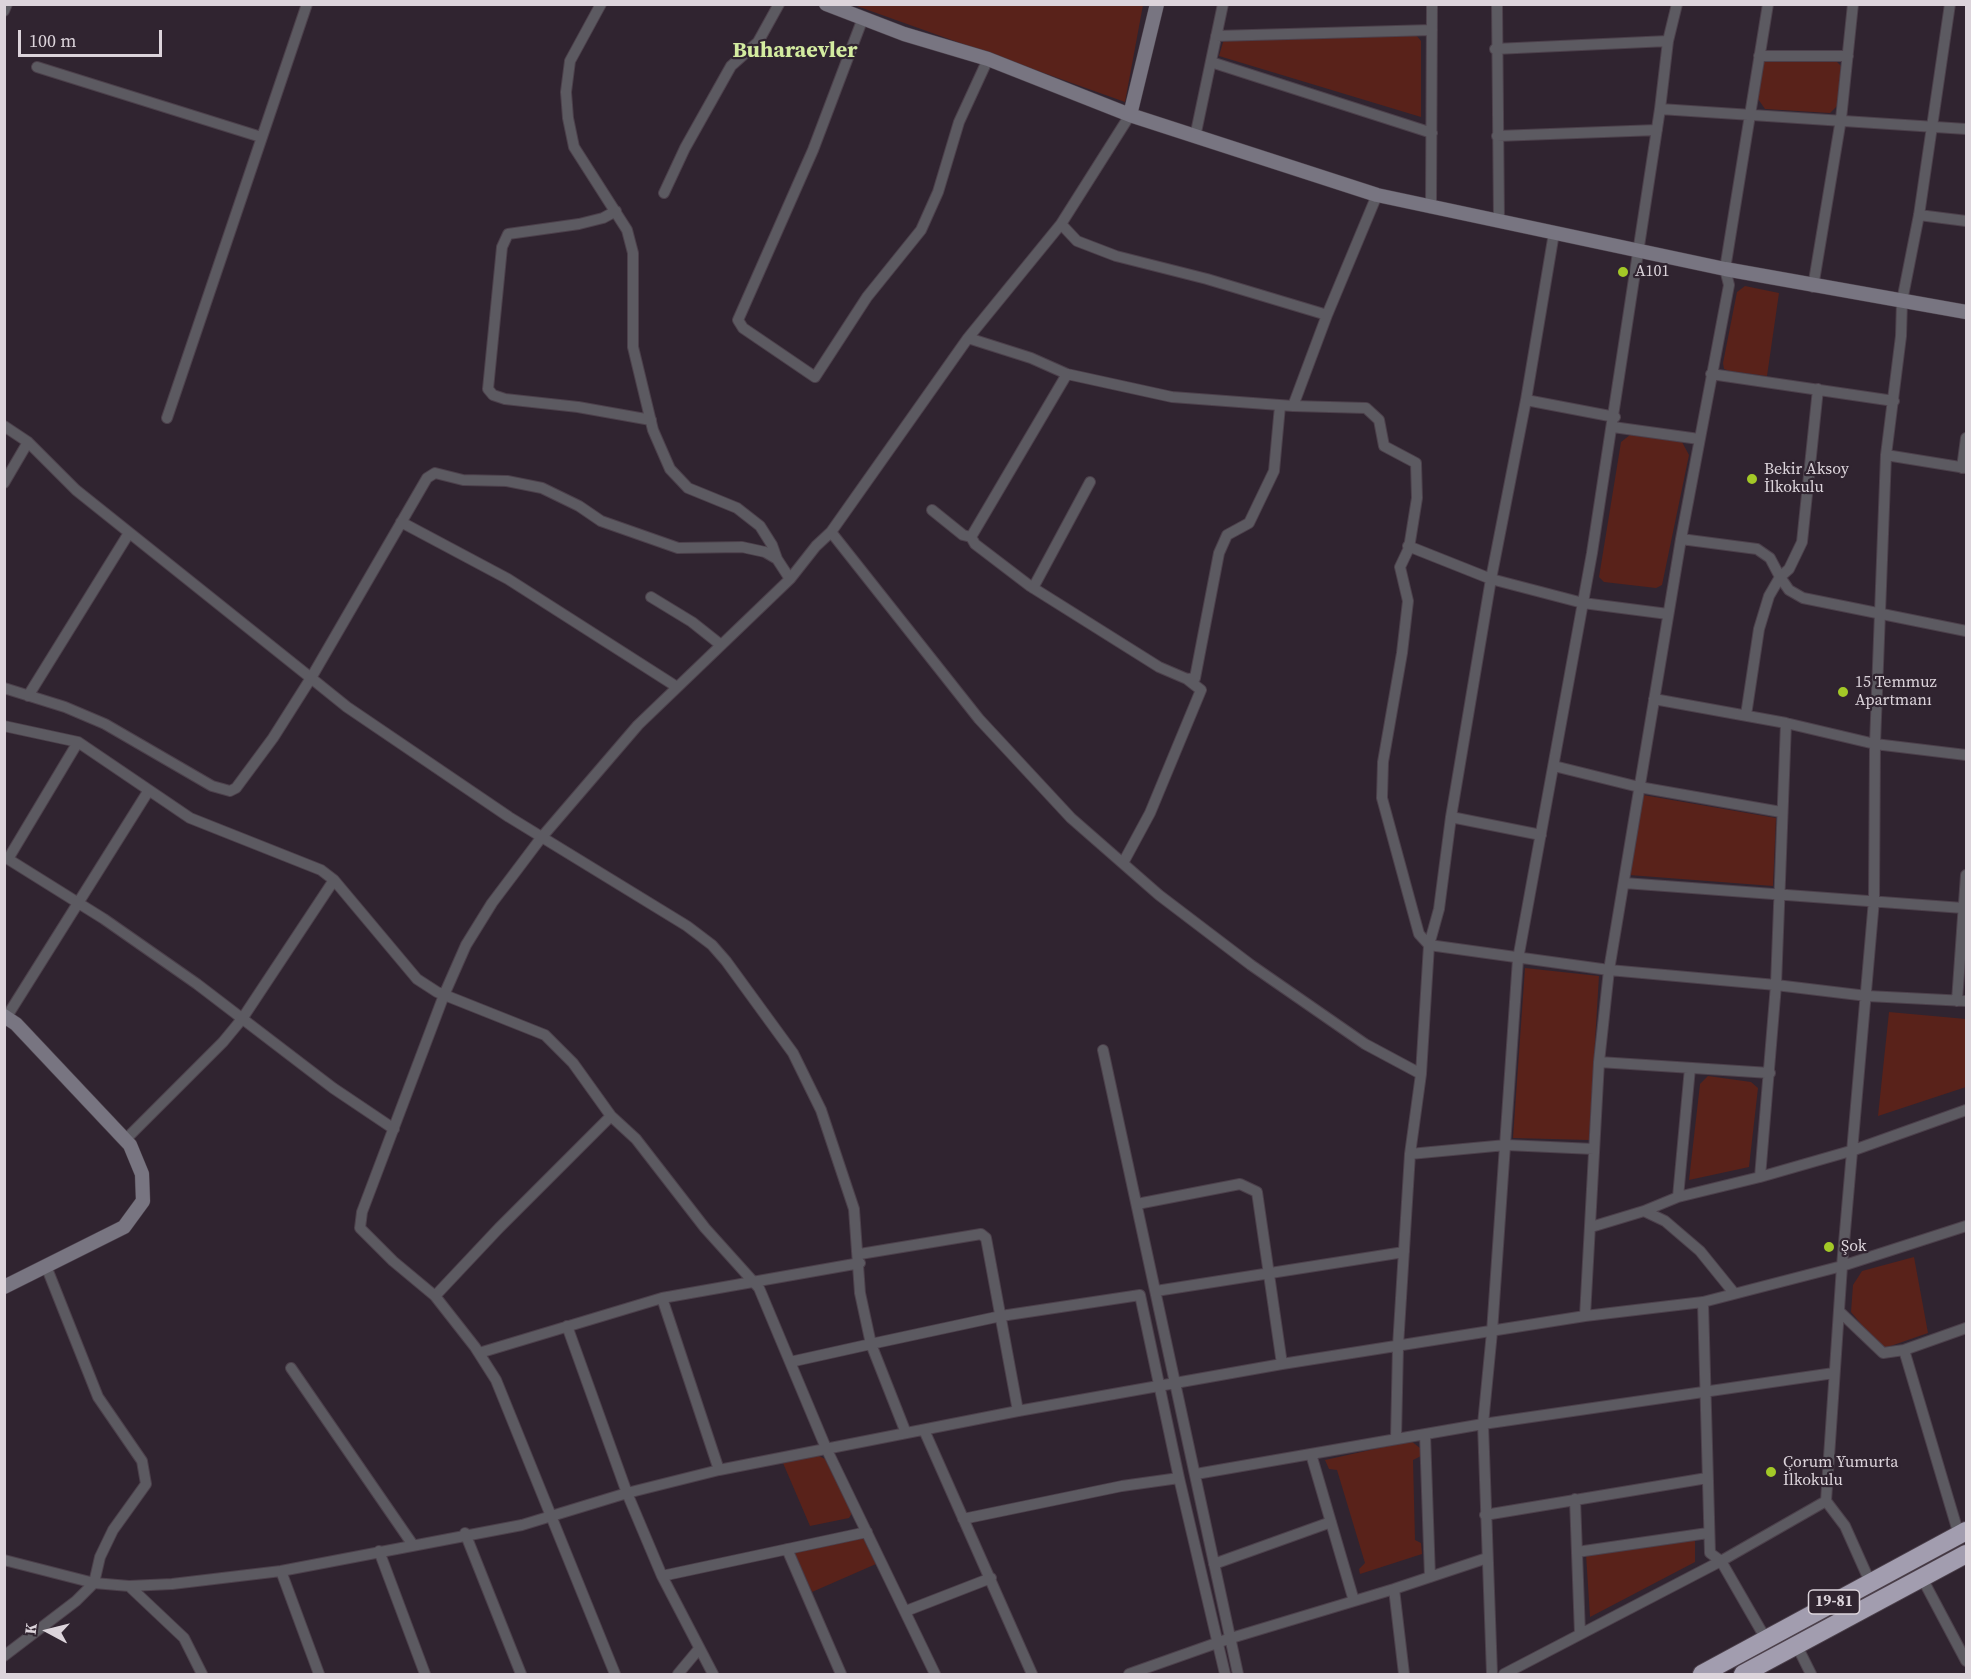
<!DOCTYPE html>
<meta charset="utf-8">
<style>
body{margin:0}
#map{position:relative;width:1971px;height:1679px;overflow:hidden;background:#302430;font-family:"Source Serif 4",serif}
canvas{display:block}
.frame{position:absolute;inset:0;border:6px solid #dcd4db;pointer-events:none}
.north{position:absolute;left:18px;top:1601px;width:60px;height:60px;-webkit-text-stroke:4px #302430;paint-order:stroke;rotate:277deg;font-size:16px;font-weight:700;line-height:24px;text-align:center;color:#dcd4db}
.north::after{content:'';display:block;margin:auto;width:21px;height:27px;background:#dcd4db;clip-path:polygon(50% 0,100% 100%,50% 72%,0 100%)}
.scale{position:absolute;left:18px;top:30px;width:144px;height:27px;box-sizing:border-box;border:3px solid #dcd4db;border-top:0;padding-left:8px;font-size:18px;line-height:21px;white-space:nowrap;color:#dcd4db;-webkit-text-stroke:4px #302430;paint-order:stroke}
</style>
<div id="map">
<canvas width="1971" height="1679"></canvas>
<div class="frame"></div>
<div class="north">K</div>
<div class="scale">100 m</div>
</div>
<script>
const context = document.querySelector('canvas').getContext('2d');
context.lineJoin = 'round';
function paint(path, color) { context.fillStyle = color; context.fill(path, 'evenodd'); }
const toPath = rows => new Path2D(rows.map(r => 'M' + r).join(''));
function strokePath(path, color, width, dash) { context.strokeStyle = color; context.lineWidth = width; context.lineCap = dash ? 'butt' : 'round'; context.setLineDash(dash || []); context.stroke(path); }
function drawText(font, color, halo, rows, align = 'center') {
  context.font = font + ' "Source Serif 4",serif'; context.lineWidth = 4.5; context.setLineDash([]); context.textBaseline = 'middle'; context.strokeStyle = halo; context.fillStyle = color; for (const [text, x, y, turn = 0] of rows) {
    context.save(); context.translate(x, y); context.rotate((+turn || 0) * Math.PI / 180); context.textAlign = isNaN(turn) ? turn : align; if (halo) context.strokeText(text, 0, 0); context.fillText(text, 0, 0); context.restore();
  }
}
paint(toPath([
 [854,5,1143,5,1125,102],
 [1416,35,1421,41,1421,117,1219,56,1224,39],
 [1769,60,1837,62,1841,66,1838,105,1830,113,1765,109,1758,99,1764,62],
 [1745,286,1779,293,1767,376,1730,371,1724,369,1723,363,1737,292],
 [1630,435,1682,442,1689,455,1662,585,1656,588,1604,582,1599,577,1621,442],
 [1643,795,1776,818,1773,886,1629,875],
 [1525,968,1599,976,1589,1140,1513,1138],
 [1889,1012,1966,1019,1966,1087,1878,1116],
 [1708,1076,1751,1082,1758,1088,1749,1167,1689,1180,1700,1084],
 [1914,1257,1928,1333,1882,1349,1851,1312,1853,1285,1862,1271],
 [1411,1441,1420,1448,1421,1456,1413,1460,1415,1540,1421,1543,1422,1554,1360,1574,1359,1569,1365,1563,1337,1470,1329,1469,1325,1460],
 [817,1455,825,1459,852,1513,849,1518,810,1526,783,1463],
 [1695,1537,1695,1562,1590,1617,1586,1554],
 [863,1538,876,1564,812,1592,795,1554,800,1548]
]), '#59221a');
const street = toPath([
 [601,4,570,61,566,92,568,118,574,147,627,230,633,253,633,347,653,430,670,469,688,488,737,508,760,526,772,545,777,559],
 [1497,4,1499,222],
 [4,11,7,4],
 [863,18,813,150,738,320,743,328,815,377,867,297,921,230,938,192,959,122,988,59],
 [1216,36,1432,30],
 [1495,49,1668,41],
 [1759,56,1848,56],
 [1211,62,1432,133],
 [37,67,261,137],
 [1660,109,1966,129],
 [1130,115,1061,224,968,338,831,532,979,719,1071,818,1159,895,1251,965,1365,1044,1421,1074],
 [1497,136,1657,130],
 [1195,137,1223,4],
 [664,193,685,148,731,66,758,42,779,4],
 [1431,208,1432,4],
 [616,211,603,218,579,224,508,234,502,247,488,389,493,395,505,399,578,407,651,420],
 [1919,215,1966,221],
 [1061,224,1077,241,1116,256,1207,279,1327,315],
 [1554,233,1526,400,1491,579,1583,603,1668,614],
 [1813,287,1841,119,1853,4],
 [968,338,1031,358,1067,374,1172,397,1293,406,1366,408,1379,420,1384,446,1416,463,1417,498,1409,548,1400,567,1408,601,1402,653,1383,762,1382,798,1419,934,1429,945,1609,970,1776,985,1867,996,1966,1001],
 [1067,374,971,537,975,544,1030,586,1159,667,1187,679,1195,678,1219,553,1227,535,1249,523,1274,471,1280,406],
 [1711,374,1894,401],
 [1526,400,1615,417],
 [1293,406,1327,315,1377,195],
 [167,418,307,4],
 [4,426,28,442,76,490,311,678,273,738,236,788,230,791,212,786,105,724,65,707,4,688],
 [1613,427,1699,439],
 [1886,455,1966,468],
 [1962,468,1966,438],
 [4,483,28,442],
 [932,510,963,535,971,537],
 [401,522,508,579,677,687],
 [831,532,816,546,790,579,777,559,765,552,742,547,678,548,601,521,579,506,542,488,507,481,463,480,435,473,427,478,311,678,347,707,509,817,687,926,712,945,726,961,793,1053,821,1110,854,1209,860,1293,871,1344,1001,1316,1140,1295,1179,1478,1122,1486,963,1519],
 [1681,539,1757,549,1770,558,1780,577,1789,569,1802,542,1818,389],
 [1033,588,1090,482],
 [651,597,692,622,721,645],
 [28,696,129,533],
 [1654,699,1786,723,1875,744,1966,755],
 [1746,715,1759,629,1769,596,1780,577,1789,590,1803,598,1966,631],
 [4,726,78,742,190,818,321,870,334,880,417,979,437,992,545,1035,573,1063,611,1116],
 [78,742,8,859,104,919,197,984,333,1088,394,1129],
 [1554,766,1639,787,1781,812],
 [1451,817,1541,835],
 [1123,863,1150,813,1201,690,1187,679],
 [1624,883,1963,908],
 [1957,1001,1966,875],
 [4,1021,149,790],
 [1103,1050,1238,1674],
 [1599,1062,1770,1073],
 [125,1140,223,1042,242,1019,334,880],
 [1410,1154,1506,1145,1594,1149],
 [1760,1177,1776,985,1786,723],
 [1678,1197,1690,1068],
 [1137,1204,1240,1184,1257,1192,1282,1364],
 [1644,1211,1665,1221,1700,1251,1734,1293],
 [1591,1227,1644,1211,1678,1197,1760,1177,1854,1150,1966,1110],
 [860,1254,981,1234,986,1238,1018,1411],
 [1156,1291,1404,1252],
 [435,1296,499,1228,611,1116,636,1139,705,1228,759,1288,826,1448,935,1674],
 [662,1298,719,1470],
 [1703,1302,1710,1553,1721,1561,1767,1641],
 [1840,1312,1883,1353,1904,1350,1966,1328],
 [1585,1316,1599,1062,1609,970,1681,539,1729,285,1725,269,1768,4],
 [567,1326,627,1493,662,1576,713,1674],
 [1904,1350,1959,1535],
 [479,1353,662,1298,860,1263],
 [790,1362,871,1344,906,1433],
 [291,1368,413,1545],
 [924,1430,1032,1674],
 [1425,1434,1430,1577],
 [1396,1439,1398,1346,1410,1154,1421,1074,1429,945,1439,909,1451,817,1491,579,1408,546],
 [1311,1454,1354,1601],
 [1196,1474,1483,1424,1834,1373],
 [1179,1478,1225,1674],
 [1575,1499,1580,1634],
 [1485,1515,1707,1478],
 [465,1533,521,1674],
 [787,1549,841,1674],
 [379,1551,425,1674],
 [1577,1552,1708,1533],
 [4,1560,94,1583,100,1557,113,1530,146,1484,142,1461,98,1397,46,1266],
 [1214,1564,1331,1522],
 [281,1571,319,1674],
 [662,1576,867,1532],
 [1922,1578,1966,1661],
 [1870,1582,1845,1526,1826,1501,1842,1266,1874,900,1875,744,1886,455,1901,336,1902,301,1919,215,1950,4],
 [129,1586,184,1638,202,1674],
 [1394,1589,1404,1674],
 [906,1611,991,1578],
 [1797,1646,1811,1674],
 [4,1656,76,1601,94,1583,129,1586,172,1584,281,1571,522,1525,627,1493,719,1470,1018,1411,1282,1364,1585,1316,1703,1302,1842,1266,1966,1226],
 [615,1674,496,1380,475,1347,435,1296,393,1261,360,1228,362,1212,444,995,466,945,492,903,541,838,638,725,790,579],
 [678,1674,698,1650],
 [1129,1674,1228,1639,1394,1589,1487,1558],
 [1492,1674,1483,1424,1492,1332,1518,959,1592,553,1660,109,1668,41,1677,4],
 [1504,1674,1721,1561,1826,1501]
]);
const secondary = toPath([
 [826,4,904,34,988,59,1130,115,1377,195,1725,269,1966,312],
 [1130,115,1157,4],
 [4,1016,16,1024,130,1145,142,1174,143,1201,124,1227,4,1287]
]);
const highway = toPath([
 [1702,1674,1966,1531],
 [1743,1674,1966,1554]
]);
strokePath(street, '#4c404b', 12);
strokePath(secondary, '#4c404b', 15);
strokePath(highway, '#4c404b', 20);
strokePath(street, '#5c5a61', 10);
strokePath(secondary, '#787581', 14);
strokePath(highway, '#a29daf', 18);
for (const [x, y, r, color] of [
 [1623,272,6,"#a3c927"],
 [1752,479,6,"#a3c927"],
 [1843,692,6,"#a3c927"],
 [1829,1247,6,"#a3c927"],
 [1771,1472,6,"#a3c927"]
]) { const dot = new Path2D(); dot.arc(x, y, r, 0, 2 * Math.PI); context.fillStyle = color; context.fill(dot); strokePath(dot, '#302430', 2); }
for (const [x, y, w] of [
 [1834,1602,51]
]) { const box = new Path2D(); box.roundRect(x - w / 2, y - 12, w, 24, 4.5); context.fillStyle = '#302430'; context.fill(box); strokePath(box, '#dcd4db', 1.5); }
drawText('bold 15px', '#dcd4db', null, [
 ["19-81",1834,1602]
]);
drawText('16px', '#dcd4db', '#302430', [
 ["A101",1635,272],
 ["Bekir Aksoy",1764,470],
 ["İlkokulu",1764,488],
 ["15 Temmuz",1855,683],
 ["Apartmanı",1855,701],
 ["Şok",1841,1247],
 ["Çorum Yumurta",1783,1463],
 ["İlkokulu",1783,1481]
], 'left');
drawText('bold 22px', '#d3eba0', '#302430', [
 ["Buharaevler",795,51]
]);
</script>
